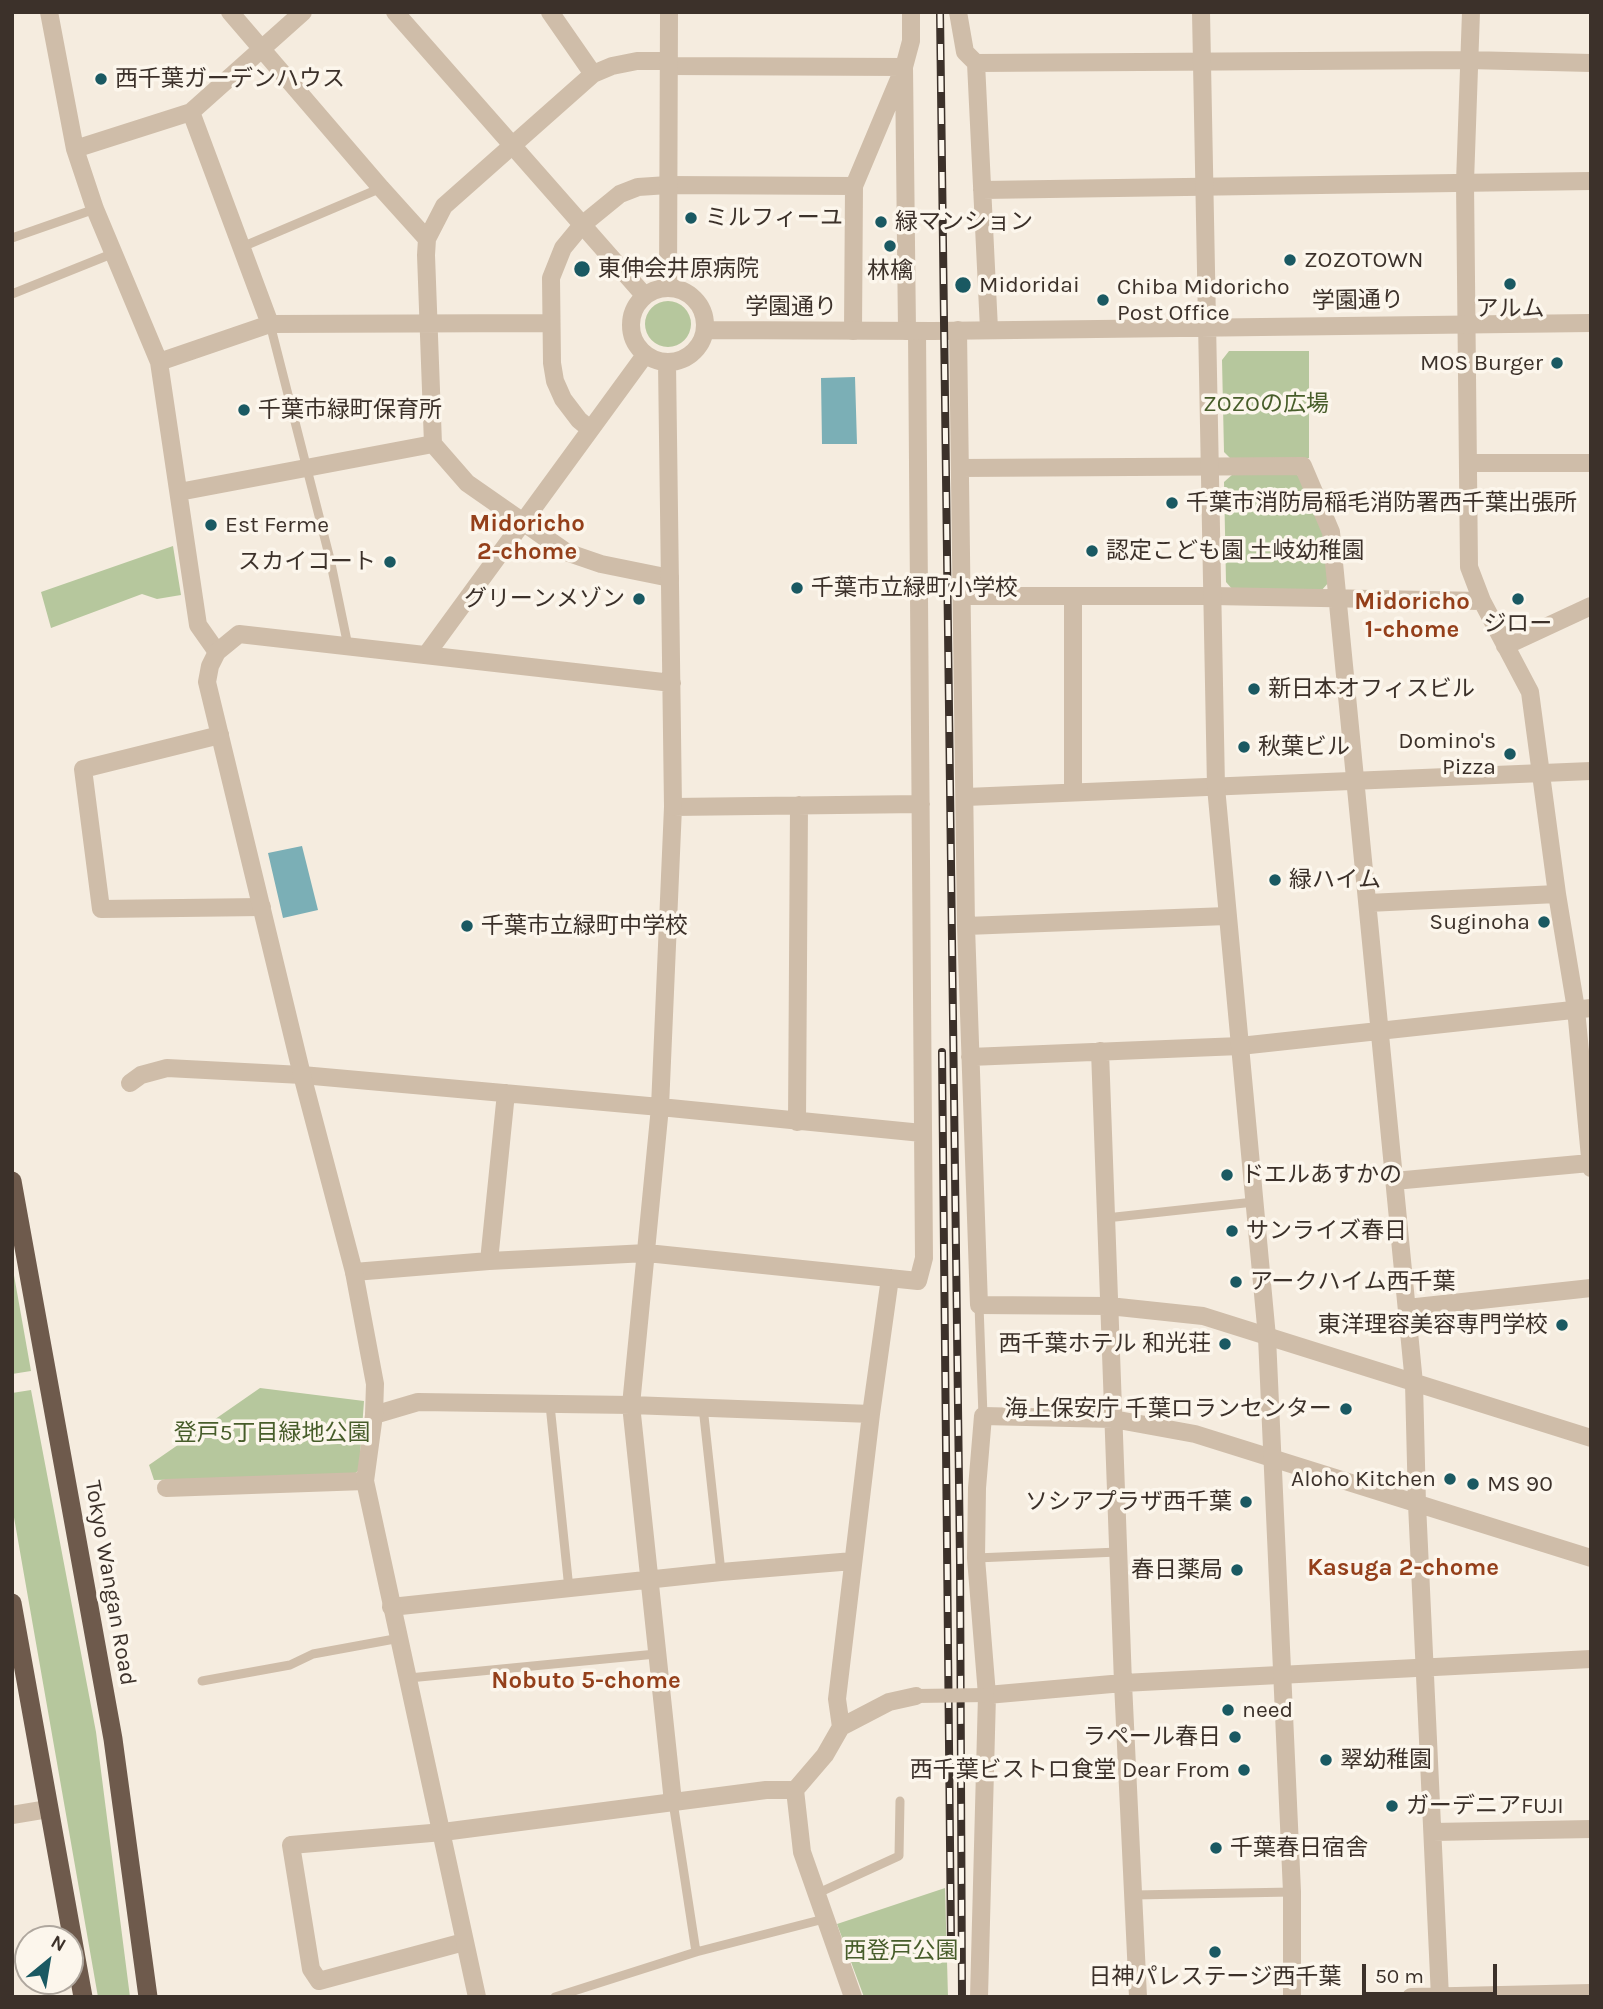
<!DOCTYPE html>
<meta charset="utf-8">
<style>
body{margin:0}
#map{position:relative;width:1603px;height:2009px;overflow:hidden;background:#f5ecdf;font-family:Karla,sans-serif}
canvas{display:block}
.frame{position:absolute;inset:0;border:14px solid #3c312a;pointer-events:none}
.north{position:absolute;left:14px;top:1925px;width:70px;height:70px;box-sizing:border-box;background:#fcf6ec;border:2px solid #afa79e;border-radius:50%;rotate:30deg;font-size:19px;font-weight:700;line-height:28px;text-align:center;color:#3c312a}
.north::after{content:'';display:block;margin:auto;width:24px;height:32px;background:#1a5962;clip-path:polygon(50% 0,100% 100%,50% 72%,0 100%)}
.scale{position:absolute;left:1362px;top:1964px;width:135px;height:32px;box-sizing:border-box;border:4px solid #3c312a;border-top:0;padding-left:9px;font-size:21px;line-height:24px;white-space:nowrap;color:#3c312a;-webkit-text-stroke:5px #fcf6ec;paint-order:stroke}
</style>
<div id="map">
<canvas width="1603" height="2009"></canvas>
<div class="frame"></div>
<div class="north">N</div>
<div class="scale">50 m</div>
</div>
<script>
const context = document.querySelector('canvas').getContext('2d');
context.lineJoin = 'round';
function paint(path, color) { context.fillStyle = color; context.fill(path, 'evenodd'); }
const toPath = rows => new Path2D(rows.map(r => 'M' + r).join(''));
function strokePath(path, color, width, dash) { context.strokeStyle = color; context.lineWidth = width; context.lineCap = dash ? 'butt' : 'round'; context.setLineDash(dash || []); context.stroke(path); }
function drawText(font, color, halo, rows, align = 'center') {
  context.font = font + ' Karla,"Noto Sans JP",sans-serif'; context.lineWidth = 7; context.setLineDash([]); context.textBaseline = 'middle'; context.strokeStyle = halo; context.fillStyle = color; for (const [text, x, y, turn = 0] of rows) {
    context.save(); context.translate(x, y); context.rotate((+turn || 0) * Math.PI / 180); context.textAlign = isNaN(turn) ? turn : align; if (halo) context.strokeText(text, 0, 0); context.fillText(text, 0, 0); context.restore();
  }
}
paint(toPath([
 '645 324a23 23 0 1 1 46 0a23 23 0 1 1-46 0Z',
 [1229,351,1309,351,1309,458,1232,460,1224,452,1222,360],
 [1233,474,1295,474,1301,477,1325,534,1329,582,1321,591,1233,590,1226,582,1224,482],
 [173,546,181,595,157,599,142,594,51,628,41,592],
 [12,1264,31,1371,12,1374],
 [260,1388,364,1401,359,1470,353,1475,154,1480,149,1465],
 [31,1390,96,1732,130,1997,98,1997,12,1506,12,1393],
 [945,1888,948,1997,864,1997,837,1924]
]), '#b6c79d');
paint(toPath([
 [855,377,857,444,822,444,821,378],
 [302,846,318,910,283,918,268,853]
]), '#7bafb6');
strokePath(toPath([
 [12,238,95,209],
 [242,247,381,188],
 [12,294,114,253],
 [270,324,330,559,348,646],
 [1106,1218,1254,1202],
 [979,1305,983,1416],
 [550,1405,569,1589],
 [703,1407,721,1572],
 [976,1558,1118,1552],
 [409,1678,656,1654],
 [202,1681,290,1665,313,1654,400,1638],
 [673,1802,696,1952],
 [816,1894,899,1856,900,1801],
 [1134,1895,1292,1892],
 [555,1997,696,1952,824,1919]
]), '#cfbda9', 9);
strokePath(toPath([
 [49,12,75,149,95,209,159,362,198,625,217,652],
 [230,12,381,188,427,239],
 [550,12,593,74],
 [958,12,965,52,976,63,989,329],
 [1471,12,1465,182,1469,567,1482,601,1530,692,1557,894,1576,1009,1591,1168],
 [669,61,637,61,612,66,593,74,444,206,427,239,426,255,433,444,467,483,566,552,601,564,670,578],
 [976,63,1468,60,1591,63],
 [669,66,904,67,854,186,853,331],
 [191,112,270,324],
 [75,149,191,112,303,12],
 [982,190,1591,181],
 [958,330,966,926,979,1305,1109,1306,1203,1316,1591,1438],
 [907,331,904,67,911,41,911,12],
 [159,362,270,324,550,323],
 [590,429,579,420,563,399,555,381,552,363,551,278,563,248,582,225,620,194,638,187,668,185,854,186],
 [1468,463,1591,463],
 [960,468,1303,466,1331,532,1414,1383,1417,1504,1440,1997],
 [179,492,433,444],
 [961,596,1213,596,1482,601],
 [1073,596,1073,792],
 [1505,646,1591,606],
 [220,735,83,769,101,909,262,907],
 [966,797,1591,771],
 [1368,903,1557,894],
 [966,926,1227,916],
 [1100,1051,1123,1683,1138,1997],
 [970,1057,1240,1046,1591,1008],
 [130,1083,141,1075,167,1068,302,1075,660,1107,922,1133],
 [797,1122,799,805],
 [1394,1181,1590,1163],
 [489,1261,506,1093],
 [354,1272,489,1261,647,1253,918,1281,924,1258,917,331],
 [1407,1308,1591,1288],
 [374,1415,418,1402,631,1405,871,1414],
 [166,1488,365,1481],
 [391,1607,721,1572,853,1561],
 [987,1695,1123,1683,1591,1659],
 [841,1727,837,1699,871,1414,890,1278],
 [795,1790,802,1852,853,1997],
 [673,1802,631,1405,660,1107,673,807,921,804],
 [12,1815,48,1809],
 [1433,1832,1591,1829],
 [464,1942,319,1981,311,1969,291,1845,443,1832,766,1790,795,1790,825,1755,841,1727,889,1702,916,1696],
 [979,1997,987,1695,976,1558,977,1488,983,1416,1113,1419,1195,1434,1591,1558],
 [1411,1997,1591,1993]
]), '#cfbda9', 18);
strokePath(toPath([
 [395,12,644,295],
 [1201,12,1216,787,1267,1337,1292,1892,1292,1997],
 [668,287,669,12],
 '631 325a37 37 0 1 1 74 0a37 37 0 1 1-74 0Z',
 [705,330,933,331,1591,323],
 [667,363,673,807],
 [426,655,645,355],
 [477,1997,365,1481,374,1415,375,1384,354,1272,302,1075,207,682,210,666,217,652,239,634,672,683]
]), '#cfbda9', 18);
strokePath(toPath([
 [12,1181,113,1739,148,1997],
 [12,1603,83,1997]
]), '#6e5a4c', 19);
const rail = toPath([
 [940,12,960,1561,962,1997],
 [942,1052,951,1941]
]);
strokePath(rail, '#3c312a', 8);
strokePath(rail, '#fcf6ec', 5, [16]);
strokePath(toPath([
 [916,1696,987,1695]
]), '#cfbda9', 14);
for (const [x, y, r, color] of [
 [101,79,7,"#1a5962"],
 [691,218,7,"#1a5962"],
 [881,222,7,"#1a5962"],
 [890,246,7,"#1a5962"],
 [1290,260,7,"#1a5962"],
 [582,269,9,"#1a5962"],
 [1510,284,7,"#1a5962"],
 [963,285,9,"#1a5962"],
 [1103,300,7,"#1a5962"],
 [1557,363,7,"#1a5962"],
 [244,410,7,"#1a5962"],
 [1172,503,7,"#1a5962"],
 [211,525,7,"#1a5962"],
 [1092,551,7,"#1a5962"],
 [390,562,7,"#1a5962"],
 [797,588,7,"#1a5962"],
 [639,599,7,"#1a5962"],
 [1518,599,7,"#1a5962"],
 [1254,689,7,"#1a5962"],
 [1244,747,7,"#1a5962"],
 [1510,754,7,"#1a5962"],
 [1275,880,7,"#1a5962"],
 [1544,922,7,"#1a5962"],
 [467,926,7,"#1a5962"],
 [1227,1175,7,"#1a5962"],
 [1232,1231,7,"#1a5962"],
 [1236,1282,7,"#1a5962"],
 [1562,1325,7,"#1a5962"],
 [1225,1344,7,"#1a5962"],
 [1346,1409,7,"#1a5962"],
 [1450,1479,7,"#1a5962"],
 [1473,1484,7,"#1a5962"],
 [1246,1502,7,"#1a5962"],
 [1237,1570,7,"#1a5962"],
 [1228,1710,7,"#1a5962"],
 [1235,1737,7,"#1a5962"],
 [1326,1760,7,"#1a5962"],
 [1244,1770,7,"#1a5962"],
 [1392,1806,7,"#1a5962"],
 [1216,1848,7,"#1a5962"],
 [1215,1952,7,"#1a5962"]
]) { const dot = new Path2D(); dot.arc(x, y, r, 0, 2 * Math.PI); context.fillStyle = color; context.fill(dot); strokePath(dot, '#fcf6ec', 2.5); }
drawText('23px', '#3c312a', '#fcf6ec', [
 ["西千葉ガーデンハウス",115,79],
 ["ミルフィーユ",705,218],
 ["緑マンション",895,222],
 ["ZOZOTOWN",1304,260],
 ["東伸会井原病院",598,269],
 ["林檎",890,271,"center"],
 ["Midoridai",979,285],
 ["Chiba Midoricho",1117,287],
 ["Post Office",1117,313],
 ["アルム",1510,309,"center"],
 ["MOS Burger",1543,363,"right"],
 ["千葉市緑町保育所",258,410],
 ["千葉市消防局稲毛消防署西千葉出張所",1186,503],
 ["Est Ferme",225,525],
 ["認定こども園 土岐幼稚園",1106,551],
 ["スカイコート",376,562,"right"],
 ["千葉市立緑町小学校",811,588],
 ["グリーンメゾン",625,599,"right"],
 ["ジロー",1518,624,"center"],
 ["新日本オフィスビル",1268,689],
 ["Domino's",1496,741,"right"],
 ["Pizza",1496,767,"right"],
 ["秋葉ビル",1258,747],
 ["緑ハイム",1289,880],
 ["Suginoha",1530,922,"right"],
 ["千葉市立緑町中学校",481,926],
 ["ドエルあすかの",1241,1175],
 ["サンライズ春日",1246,1231],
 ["アークハイム西千葉",1250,1282],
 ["東洋理容美容専門学校",1548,1325,"right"],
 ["西千葉ホテル 和光荘",1211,1344,"right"],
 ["海上保安庁 千葉ロランセンター",1332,1409,"right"],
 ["Aloho Kitchen",1436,1479,"right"],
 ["MS 90",1487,1484],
 ["ソシアプラザ西千葉",1232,1502,"right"],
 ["春日薬局",1223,1570,"right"],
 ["need",1242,1710],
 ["ラペール春日",1221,1737,"right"],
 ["翠幼稚園",1340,1760],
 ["西千葉ビストロ食堂 Dear From",1230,1770,"right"],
 ["ガーデニアFUJI",1406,1806],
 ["千葉春日宿舎",1230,1848],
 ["日神パレステージ西千葉",1215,1977,"center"]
], 'left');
drawText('23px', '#3c312a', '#fcf6ec', [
 ["学園通り",1358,301,-1],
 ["学園通り",791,307],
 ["Tokyo Wangan Road",110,1583,80]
]);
drawText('23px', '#475d2a', '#fcf6ec', [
 ["ZOZOの広場",1266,404],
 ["登戸5丁目緑地公園",272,1433],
 ["西登戸公園",901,1951]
]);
drawText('bold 24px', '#943f1a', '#fcf6ec', [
 ["Midoricho",527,524],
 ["2-chome",527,552],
 ["Midoricho",1412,602],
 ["1-chome",1412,630],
 ["Kasuga 2-chome",1403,1568],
 ["Nobuto 5-chome",586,1681]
]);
</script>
